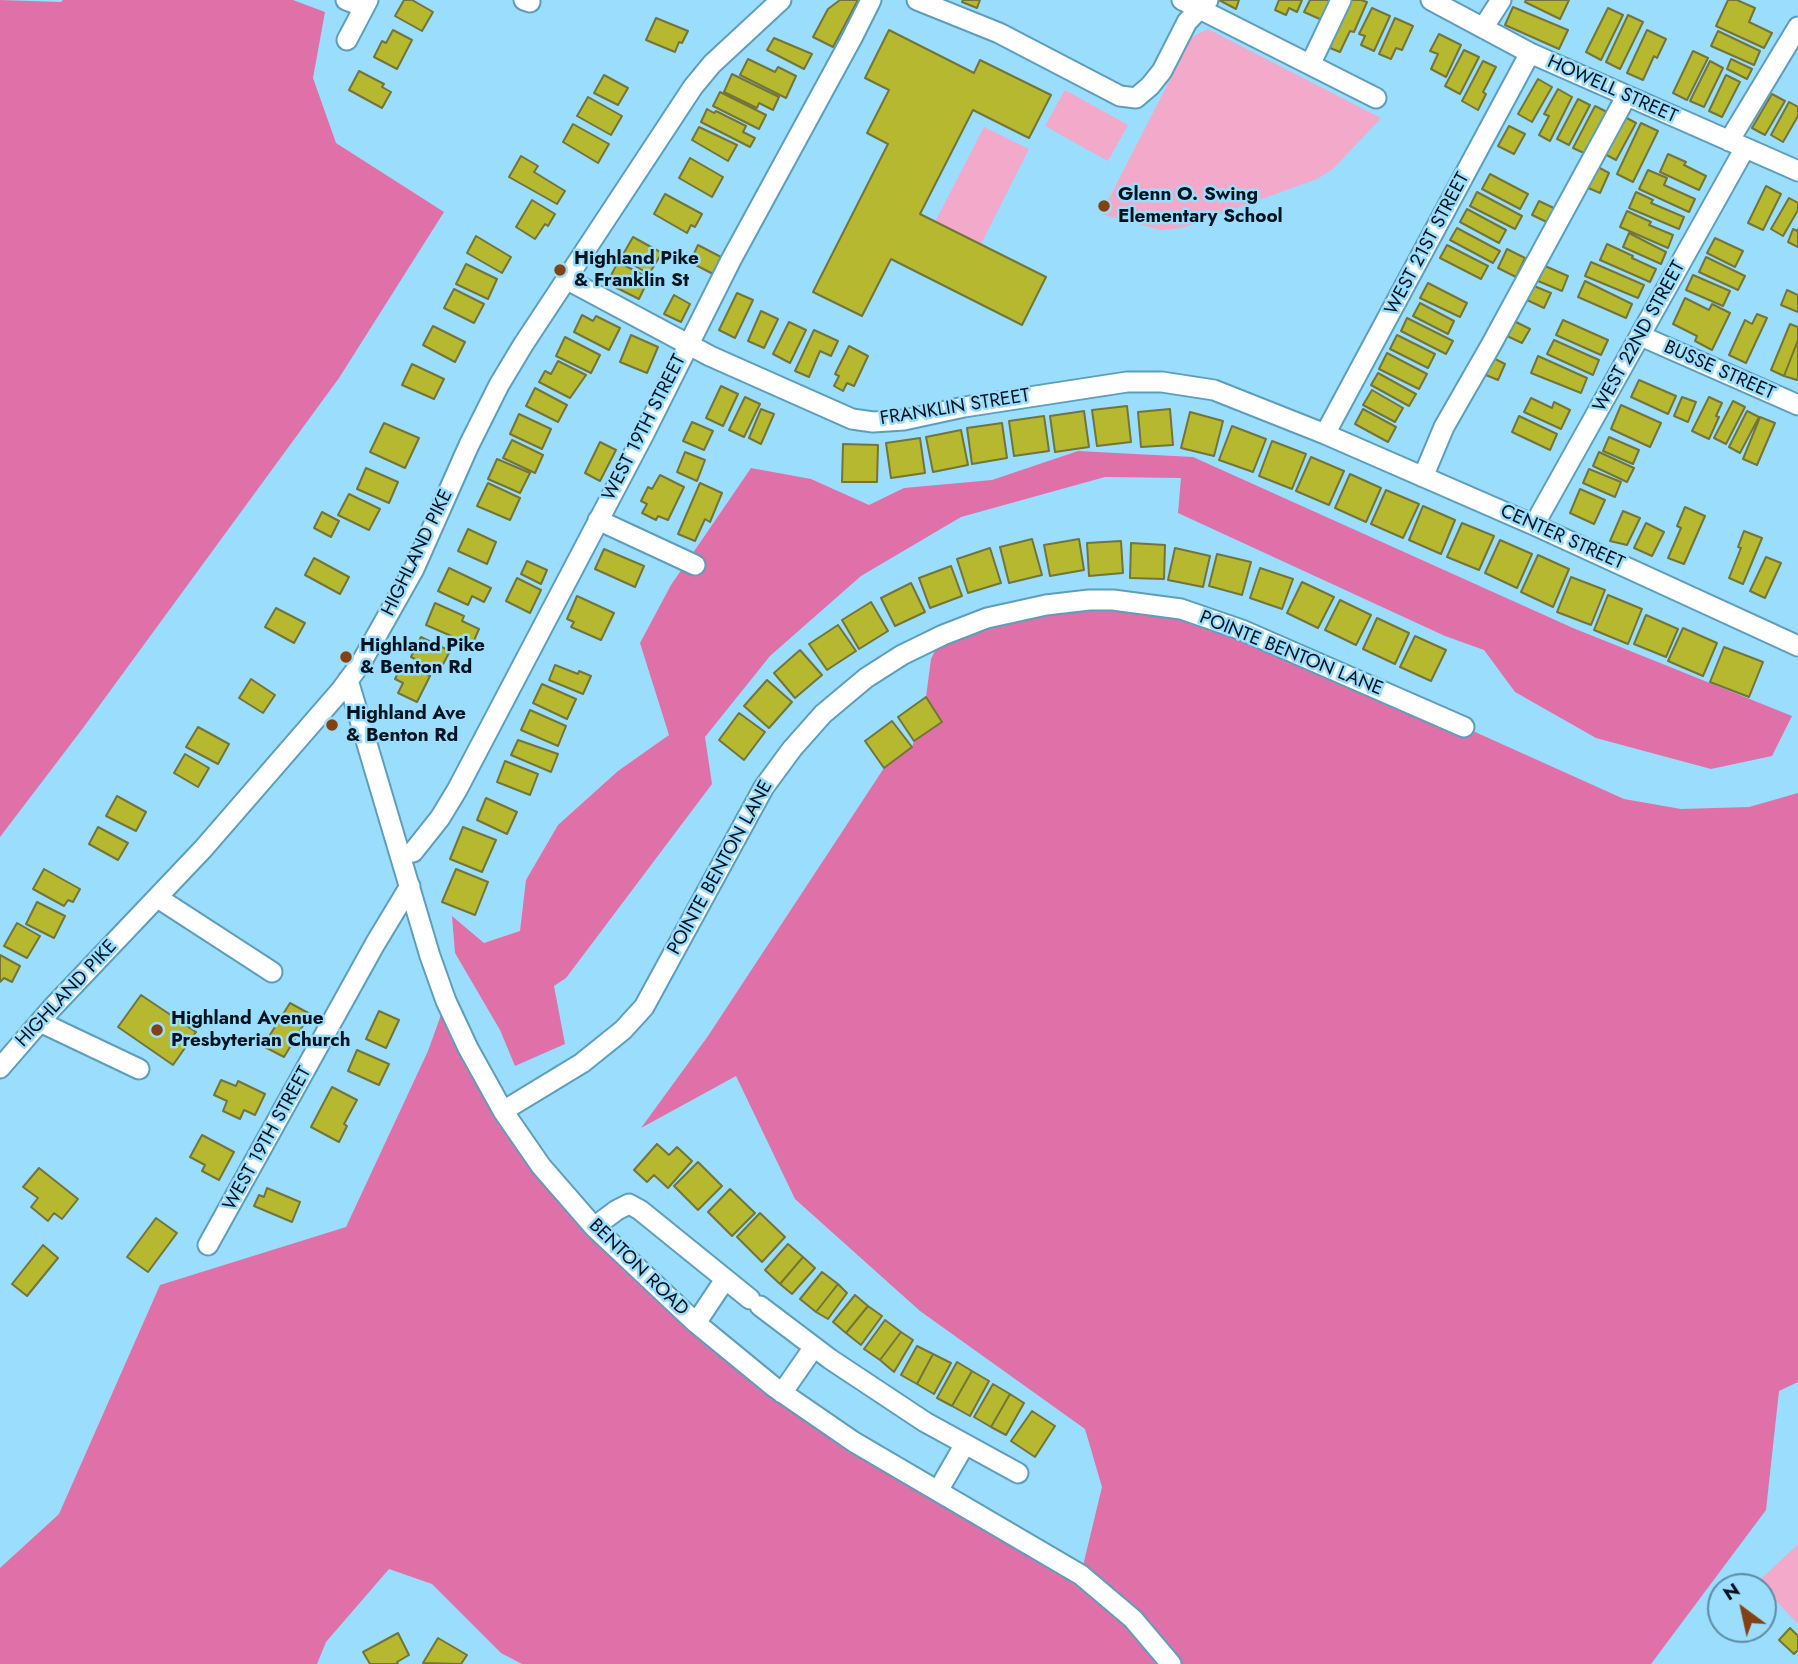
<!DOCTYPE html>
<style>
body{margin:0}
#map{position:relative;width:1798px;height:1664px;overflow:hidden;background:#9bddfd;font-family:Jost,sans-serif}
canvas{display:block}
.north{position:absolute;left:1707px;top:1573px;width:70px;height:70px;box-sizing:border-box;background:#9bddfd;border:2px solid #5d8ca4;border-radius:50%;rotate:327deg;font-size:19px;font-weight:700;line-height:28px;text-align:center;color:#00131f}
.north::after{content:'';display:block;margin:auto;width:24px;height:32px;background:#844112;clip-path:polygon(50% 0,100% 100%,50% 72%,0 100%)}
</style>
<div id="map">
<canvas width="1798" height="1664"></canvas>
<div class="north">N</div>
</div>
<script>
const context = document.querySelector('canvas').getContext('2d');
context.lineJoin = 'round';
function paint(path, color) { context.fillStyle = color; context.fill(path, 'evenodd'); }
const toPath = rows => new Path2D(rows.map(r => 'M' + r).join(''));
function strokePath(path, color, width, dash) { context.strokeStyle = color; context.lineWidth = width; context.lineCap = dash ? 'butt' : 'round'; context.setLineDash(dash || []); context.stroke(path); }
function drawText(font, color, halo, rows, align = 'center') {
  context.font = font + ' Jost,sans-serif'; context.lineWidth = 5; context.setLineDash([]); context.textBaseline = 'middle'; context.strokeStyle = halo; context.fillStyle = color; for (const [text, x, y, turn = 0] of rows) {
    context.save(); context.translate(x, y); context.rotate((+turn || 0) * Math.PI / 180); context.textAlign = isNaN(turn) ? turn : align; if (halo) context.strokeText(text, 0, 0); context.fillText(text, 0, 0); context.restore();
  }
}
paint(toPath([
 [1208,29,1381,118,1333,169,1317,179,1182,228,1161,230,1101,214,1192,37],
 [1065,90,1128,125,1108,161,1045,126],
 [984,127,1029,149,981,244,935,222],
 [1798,1544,1798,1624,1758,1582]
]), '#f2a9ca');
paint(toPath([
 [0,0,61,2,63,0,293,0,325,12,313,78,336,143,444,212,339,378,83,728,0,837],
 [1078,451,1193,457,1573,628,1792,716,1772,756,1711,769,1596,738,1515,692,1484,650,1445,636,1178,513,1181,478,1105,477,961,517,861,576,770,656,705,737,712,784,566,978,554,986,565,1044,515,1066,500,1030,455,953,452,916,484,943,520,931,526,880,558,825,618,771,669,735,640,643,671,585,751,468,811,479,869,505,904,488,992,480],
 [1046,605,1181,609,1464,727,1624,799,1681,809,1749,807,1798,793,1798,1382,1779,1391,1766,1510,1651,1664,522,1664,501,1653,432,1584,389,1569,326,1642,317,1664,0,1664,0,1568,59,1514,160,1285,346,1227,428,1051,446,1001,541,1166,774,1387,1081,1574,1102,1487,1085,1429,920,1311,795,1199,736,1076,641,1128,708,1036,884,768,912,747,914,741,942,722,926,697,931,659,943,635]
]), '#e071a8');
const building = toPath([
 [404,0,412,0,433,12,422,31,395,16,404,0],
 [840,0,858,0,833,47,813,37,828,9,840,0],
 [963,0,980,0,977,8,962,2,963,0],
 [1219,0,1239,0,1236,9,1219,0],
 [1279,0,1302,0,1297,12,1289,8,1286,15,1275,10,1279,0],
 [1310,0,1330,0,1322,20,1304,12,1310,0],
 [1345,0,1361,0,1367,2,1354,32,1350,31,1340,52,1330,48,1339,26,1345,0],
 [1526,0,1569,0,1560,19,1525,2,1526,0],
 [1728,0,1737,0,1755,8,1749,22,1772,33,1764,48,1716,26,1728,0],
 [1513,7,1568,30,1559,49,1505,25,1513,7],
 [1372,8,1390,16,1374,51,1361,45,1365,36,1359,34,1372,8],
 [1608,8,1623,15,1601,60,1586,52,1608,8],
 [1628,15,1643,22,1620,69,1606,62,1628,15],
 [656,18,688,31,682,43,679,42,675,52,646,40,656,18],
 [1395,18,1413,26,1402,50,1396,48,1391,59,1379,54,1395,18],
 [393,30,412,40,397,69,374,57,382,41,386,43,393,30],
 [889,30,974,73,980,60,1051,95,1029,138,973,110,920,214,1046,277,1022,325,891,259,862,316,813,292,888,144,867,133,889,90,865,78,889,30],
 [1647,30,1666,39,1657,58,1654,56,1643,80,1627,73,1647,30],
 [1718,31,1760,51,1754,65,1711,46,1718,31],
 [1439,34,1461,45,1446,77,1431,69,1438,54,1430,51,1439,34],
 [774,38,812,54,804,69,767,50,774,38],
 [1464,50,1479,57,1460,94,1445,86,1464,50],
 [1693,51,1708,58,1687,100,1673,93,1693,51],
 [748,59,775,72,778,67,796,76,786,98,740,75,748,59],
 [1731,59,1752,69,1747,79,1727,69,1731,59],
 [1483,61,1496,67,1483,92,1486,94,1478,110,1462,101,1483,61],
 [1710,61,1723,68,1704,107,1690,101,1710,61],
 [359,71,384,84,382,87,391,92,382,108,349,90,359,71],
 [732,74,779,97,773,110,759,103,757,108,724,92,732,74],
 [604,75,628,88,618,105,594,93,604,75],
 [1726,75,1740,82,1722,117,1709,111,1726,75],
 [1538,79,1552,87,1532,122,1518,114,1538,79],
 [1558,89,1572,97,1550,141,1539,135,1549,116,1544,114,1558,89],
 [720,92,766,115,759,129,713,106,720,92],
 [1772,94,1785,101,1765,135,1752,128,1772,94],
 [588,97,622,116,611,135,577,116,588,97],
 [1578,99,1590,105,1569,145,1557,139,1578,99],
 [1789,102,1798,107,1798,116,1783,142,1771,135,1789,102],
 [1595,106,1607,112,1586,154,1573,148,1595,106],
 [707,109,714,113,716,111,746,126,743,132,755,138,750,147,701,122,707,109],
 [1625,117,1636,123,1616,160,1601,152,1625,117],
 [1641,123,1658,131,1633,182,1617,174,1641,123],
 [573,124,609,144,598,163,563,142,573,124],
 [1509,126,1525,134,1514,154,1498,146,1509,126],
 [699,127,737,145,728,161,692,140,699,127],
 [1668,154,1686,162,1684,165,1706,176,1699,190,1660,172,1668,154],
 [521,156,538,166,534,172,565,191,557,204,509,177,521,156],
 [690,158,723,177,712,197,679,178,690,158],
 [1596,166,1609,173,1600,193,1586,187,1596,166],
 [1648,170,1667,178,1664,185,1695,199,1689,212,1639,189,1648,170],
 [1490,174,1528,194,1520,209,1482,189,1490,174],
 [1766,186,1781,194,1763,230,1748,223,1766,186],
 [1477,192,1522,216,1515,229,1470,206,1477,192],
 [1636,192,1653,200,1651,203,1684,217,1679,229,1629,208,1636,192],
 [665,194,702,214,695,227,691,225,687,233,654,214,665,194],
 [1789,198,1798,203,1798,210,1783,236,1771,229,1789,198],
 [532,200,555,214,548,226,545,224,535,239,516,227,532,200],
 [1539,201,1558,210,1551,224,1532,215,1539,201],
 [1467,209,1506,230,1499,243,1460,222,1467,209],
 [1627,211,1651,222,1649,225,1673,235,1668,248,1620,227,1627,211],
 [1457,228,1500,251,1493,263,1450,240,1457,228],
 [1793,229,1797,231,1798,229,1798,247,1788,242,1793,229],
 [1629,233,1666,252,1661,264,1623,247,1629,233],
 [476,236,511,257,502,273,467,253,476,236],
 [633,237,662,253,649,274,621,258,633,237],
 [1715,238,1743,251,1735,267,1707,253,1715,238],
 [1607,244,1633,256,1632,258,1656,269,1650,282,1600,260,1607,244],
 [698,245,721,257,713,274,690,262,698,245],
 [1447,245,1488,266,1481,279,1440,258,1447,245],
 [1507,249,1525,258,1516,277,1498,268,1507,249],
 [1706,257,1745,276,1738,290,1699,272,1706,257],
 [618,262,649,278,639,299,607,283,618,262],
 [1591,262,1644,285,1638,298,1585,276,1591,262],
 [466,264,497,279,488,299,456,284,466,264],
 [1545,266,1568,276,1562,291,1538,281,1545,266],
 [1693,275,1730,291,1723,306,1686,290,1693,275],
 [1585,281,1632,304,1626,318,1578,297,1585,281],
 [1428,283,1467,303,1460,317,1420,298,1428,283],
 [1534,286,1551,293,1544,308,1527,300,1534,286],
 [454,289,484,304,474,323,444,308,454,289],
 [1787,290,1798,295,1798,312,1781,305,1787,290],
 [737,293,753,300,735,338,719,330,737,293],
 [674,295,690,304,681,322,664,314,674,295],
 [1685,298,1709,310,1712,304,1730,313,1712,350,1695,341,1697,336,1673,324,1685,298],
 [1420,303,1454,321,1448,334,1413,316,1420,303],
 [761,311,778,319,764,348,748,341,761,311],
 [1757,314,1767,318,1746,363,1729,355,1745,320,1752,324,1757,314],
 [582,315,593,321,596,316,620,328,609,350,574,332,582,315],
 [1407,318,1453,341,1446,354,1401,331,1407,318],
 [1512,320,1530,329,1522,343,1505,335,1512,320],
 [1563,320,1608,340,1601,355,1556,335,1563,320],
 [789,322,806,330,790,363,773,354,789,322],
 [1790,324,1798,327,1798,340,1784,376,1771,370,1790,324],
 [433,326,465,342,455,362,423,345,433,326],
 [814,330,838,341,831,356,820,351,809,377,795,371,814,330],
 [631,335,658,347,647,373,620,362,631,335],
 [1397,335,1435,354,1428,368,1390,349,1397,335],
 [565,337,600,355,591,373,556,356,565,337],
 [1554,340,1599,360,1593,375,1547,354,1554,340],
 [1798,340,1798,377,1797,380,1784,376,1798,340],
 [849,346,868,356,854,386,847,383,843,391,834,386,839,376,835,374,849,346],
 [1387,353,1427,374,1419,389,1379,369,1387,353],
 [1489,356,1505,364,1498,380,1481,373,1489,356],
 [1538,356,1587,378,1581,393,1531,373,1538,356],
 [558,361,586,375,570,398,539,382,545,371,551,374,558,361],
 [412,364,444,379,434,399,402,385,412,364],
 [1378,373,1416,394,1409,406,1371,385,1378,373],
 [1639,380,1676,396,1668,414,1631,397,1639,380],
 [721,386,738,394,723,426,706,418,721,386],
 [535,388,567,405,558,422,526,406,535,388],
 [1372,390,1403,408,1395,422,1363,405,1372,390],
 [745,397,760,404,744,437,729,430,745,397],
 [1682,397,1696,402,1688,422,1674,416,1682,397],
 [1709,397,1722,403,1716,416,1719,417,1709,439,1692,431,1709,397],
 [1531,398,1552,408,1554,402,1570,410,1561,429,1524,412,1531,398],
 [1733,401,1745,407,1726,444,1714,438,1733,401],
 [1621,405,1661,423,1650,447,1611,429,1621,405],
 [1127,406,1131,442,1097,446,1092,410,1127,406],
 [761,409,774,414,761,444,749,438,761,409],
 [1170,409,1173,445,1141,447,1138,412,1170,409],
 [1363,409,1396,427,1388,442,1355,424,1363,409],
 [1084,411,1089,447,1055,452,1050,416,1084,411],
 [1747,411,1759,417,1740,453,1729,447,1747,411],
 [1190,412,1223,421,1214,456,1181,448,1190,412],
 [519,414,551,429,542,449,510,434,519,414],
 [1044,416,1049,451,1014,456,1009,421,1044,416],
 [1519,416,1557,434,1550,450,1512,432,1519,416],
 [1760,417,1775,423,1757,465,1743,459,1760,417],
 [692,422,713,431,704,450,683,441,692,422],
 [384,423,419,438,405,468,370,452,384,423],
 [1002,423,1007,458,972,464,967,428,1002,423],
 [1232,426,1266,439,1253,472,1219,460,1232,426],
 [961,430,968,465,933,472,926,437,961,430],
 [1609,437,1639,450,1633,464,1603,451,1609,437],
 [920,438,925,473,891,478,886,443,920,438],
 [512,440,543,455,535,473,503,458,512,440],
 [1272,441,1306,454,1292,489,1259,476,1272,441],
 [600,442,616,450,600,481,585,473,600,442],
 [843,444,878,445,877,482,842,482,843,444],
 [685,452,705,460,697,481,677,472,685,452],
 [1599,452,1634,468,1627,482,1593,466,1599,452],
 [1311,457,1344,471,1329,505,1296,491,1311,457],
 [497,459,530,473,520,493,488,479,497,459],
 [366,468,398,482,389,503,357,489,366,468],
 [1589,469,1621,482,1615,497,1583,483,1589,469],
 [1350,474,1381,488,1366,522,1335,508,1350,474],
 [660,475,684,487,668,520,658,516,656,520,642,513,647,504,641,501,648,487,652,489,660,475],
 [488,483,520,498,510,520,477,506,488,483],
 [700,483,722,493,710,522,705,519,695,541,678,534,700,483],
 [1580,489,1605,500,1594,524,1570,513,1580,489],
 [1386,490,1419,504,1403,538,1371,524,1386,490],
 [349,494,380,509,369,530,338,515,349,494],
 [1423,506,1455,520,1441,554,1409,540,1423,506],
 [1685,507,1705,516,1684,564,1668,558,1681,528,1677,526,1685,507],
 [1623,511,1640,518,1627,545,1610,541,1623,511],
 [322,512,339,521,331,537,314,528,322,512],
 [1462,523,1494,536,1479,570,1447,557,1462,523],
 [1646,523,1664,532,1652,556,1634,548,1646,523],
 [468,529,496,542,487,564,458,551,468,529],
 [1744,531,1762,538,1743,584,1729,578,1741,548,1738,547,1744,531],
 [1032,539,1042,575,1009,583,1000,547,1032,539],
 [1079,539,1084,570,1050,576,1044,545,1079,539],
 [1500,540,1532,554,1517,588,1485,573,1500,540],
 [1121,541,1123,573,1089,576,1087,543,1121,541],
 [1131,543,1165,545,1164,579,1130,578,1131,543],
 [990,548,1001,583,968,593,957,559,990,548],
 [1175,548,1210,556,1203,587,1168,580,1175,548],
 [604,549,644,566,635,587,595,569,604,549],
 [1217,554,1251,562,1242,595,1209,586,1217,554],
 [1538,555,1569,569,1553,607,1521,592,1538,555],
 [1766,557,1781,563,1765,598,1750,591,1766,557],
 [314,558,349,577,340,594,305,575,314,558],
 [527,561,547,570,541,584,521,574,527,561],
 [951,566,962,596,930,608,919,578,951,566],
 [449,568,491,588,484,602,472,596,468,605,438,591,449,568],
 [1260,568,1293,579,1282,609,1250,598,1260,568],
 [1571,577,1605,590,1591,625,1557,612,1571,577],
 [517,578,541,590,530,613,506,601,517,578],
 [1302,582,1334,597,1318,628,1287,613,1302,582],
 [911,583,925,612,895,626,881,598,911,583],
 [1608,595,1642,609,1628,644,1594,630,1608,595],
 [577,596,614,613,601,640,571,627,574,622,567,619,577,596],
 [1340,600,1371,615,1356,645,1325,630,1340,600],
 [871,602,888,631,859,649,842,620,871,602],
 [435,603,464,616,462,621,479,629,472,645,426,625,435,603],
 [276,608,305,623,294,643,265,627,276,608],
 [1646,615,1678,629,1666,657,1634,644,1646,615],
 [1377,618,1409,633,1395,664,1363,649,1377,618],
 [838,625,856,651,827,670,809,644,838,625],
 [1683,628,1717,643,1703,676,1668,661,1683,628],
 [1415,636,1446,650,1431,681,1400,667,1415,636],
 [421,637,450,651,439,672,411,657,421,637],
 [1724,647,1763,662,1749,697,1710,682,1724,647],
 [800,650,822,675,795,698,774,673,800,650],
 [403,663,430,676,417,702,398,693,403,683,395,679,403,663],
 [555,665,578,674,579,671,591,676,583,694,549,680,555,665],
 [251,679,275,695,263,713,239,698,251,679],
 [767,680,792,702,769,728,744,706,767,680],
 [542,684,576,699,567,719,533,703,542,684],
 [926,697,942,722,914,741,898,717,926,697],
 [530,710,566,726,558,746,521,730,530,710],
 [739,713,765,732,744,760,719,740,739,713],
 [892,721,912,747,884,768,865,741,892,721],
 [198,727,229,744,218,764,186,747,198,727],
 [518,740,558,754,551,772,511,755,518,740],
 [185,754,209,768,198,787,174,773,185,754],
 [505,761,538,774,530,795,497,782,505,761],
 [117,796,146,812,136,831,106,816,117,796],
 [486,798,517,812,507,834,477,820,486,798],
 [98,827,128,843,118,860,89,844,98,827],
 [463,827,496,840,482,872,450,859,463,827],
 [44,869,80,889,73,902,68,900,64,906,33,889,44,869],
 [456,869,488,882,475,915,442,902,456,869],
 [37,902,65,916,54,938,26,924,37,902],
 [17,923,40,936,27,958,4,946,17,923],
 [0,955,20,966,12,982,4,978,0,982,0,955],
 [141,995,196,1032,173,1065,118,1027,141,995],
 [290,1003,310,1014,284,1057,263,1046,290,1003],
 [379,1011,399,1020,386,1048,366,1039,379,1011],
 [357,1050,389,1064,379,1085,348,1071,357,1050],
 [221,1080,236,1086,238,1081,265,1094,255,1115,244,1110,240,1119,223,1111,227,1101,214,1095,221,1080],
 [332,1087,357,1100,344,1124,347,1126,339,1142,311,1127,332,1087],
 [202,1135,234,1152,219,1180,202,1171,205,1165,190,1157,202,1135],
 [657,1144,669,1155,677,1147,692,1161,668,1188,654,1175,647,1182,634,1170,657,1144],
 [698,1162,722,1186,698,1210,674,1186,698,1162],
 [39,1168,78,1199,62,1219,54,1213,48,1221,31,1207,38,1198,23,1187,39,1168],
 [267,1188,300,1202,292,1222,254,1206,259,1195,264,1197,267,1188],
 [730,1189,755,1213,732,1236,708,1212,730,1189],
 [760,1213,785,1237,762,1262,737,1237,760,1213],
 [156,1218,177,1233,148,1272,127,1257,156,1218],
 [788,1244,803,1257,780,1284,765,1270,788,1244],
 [43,1245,58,1258,27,1296,12,1284,43,1245],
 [803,1257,815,1268,792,1294,780,1284,803,1257],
 [822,1272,838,1284,816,1312,800,1299,822,1272],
 [838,1284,847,1293,828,1319,816,1312,838,1284],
 [855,1295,868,1306,846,1333,833,1322,855,1295],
 [868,1306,882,1316,861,1345,846,1333,868,1306],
 [885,1320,901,1332,880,1360,864,1349,885,1320],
 [901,1332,913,1340,894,1372,880,1360,901,1332],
 [917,1346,933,1354,917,1384,901,1375,917,1346],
 [933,1354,951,1363,934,1394,917,1384,933,1354],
 [957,1362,972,1371,952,1406,937,1398,957,1362],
 [972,1371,989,1381,970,1416,952,1406,972,1371],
 [993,1384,1010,1394,991,1427,974,1417,993,1384],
 [1010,1394,1024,1403,1006,1435,991,1427,1010,1394],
 [1032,1411,1055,1426,1035,1457,1011,1441,1032,1411],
 [1790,1628,1798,1636,1798,1650,1794,1654,1779,1640,1790,1628],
 [398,1633,409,1655,397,1662,398,1664,370,1664,363,1652,398,1633],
 [438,1638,467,1655,461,1664,423,1663,438,1638]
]);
paint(building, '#b6b930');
strokePath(building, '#72743a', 2);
const minor = toPath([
 [346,0,364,7],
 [524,0,530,2],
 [917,0,999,33,1120,96,1136,98,1150,86,1162,71,1187,22,1208,0],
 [1182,0,1376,98],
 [1431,0,1530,53,1798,171],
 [1483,28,1501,0],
 [347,40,368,0],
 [1311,63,1341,0],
 [1729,141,1798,27],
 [566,279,710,356,852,419,873,422,904,420,964,407,1127,382,1162,382,1214,390,1325,434,1534,525,1798,646],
 [1641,336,1798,405],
 [1325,434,1530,53],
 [1423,477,1444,427,1491,345,1626,97],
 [598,520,695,565],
 [1534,525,1745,148],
 [348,680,430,956,446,1001,468,1048,503,1111,541,1166,594,1227,696,1323,774,1387,854,1442,1081,1575,1133,1619,1171,1664],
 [413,852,440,818,457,790,644,434,731,260,852,38,871,0],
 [158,898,272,972],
 [40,1022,139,1069],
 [0,1068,52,1008,203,849,341,690,361,663,414,569,469,445,499,385,523,345,693,87,712,64,781,0],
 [503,1111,582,1063,623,1030,644,1007,764,787,792,749,823,714,866,678,902,655,943,635,987,618,1046,605,1089,600,1113,600,1181,609,1242,630,1464,727],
 [594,1227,617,1210,629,1204,640,1210,750,1299],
 [208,1245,375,944,410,886],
 [760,1306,830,1359,925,1422,1018,1473],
 [696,1323,724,1281],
 [782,1393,814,1347],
 [938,1491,965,1444]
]);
strokePath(minor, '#5e9ebd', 23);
strokePath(minor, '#fff', 19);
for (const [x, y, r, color] of [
 [1104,206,7,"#844112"],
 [560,270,7,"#844112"],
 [346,657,7,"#844112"],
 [332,725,7,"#844112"],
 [157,1030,7,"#844112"]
]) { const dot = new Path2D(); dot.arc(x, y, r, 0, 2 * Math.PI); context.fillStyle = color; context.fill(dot); strokePath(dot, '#9bddfd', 2.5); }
drawText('19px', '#00131f', '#9bddfd', [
 ["HOWELL STREET",1612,90,24],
 ["WEST 21ST STREET",1428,244,-62],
 ["WEST 22ND STREET",1640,337,-61],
 ["BUSSE STREET",1719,371,24],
 ["FRANKLIN STREET",955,408,-9],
 ["WEST 19TH STREET",645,428,-63],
 ["CENTER STREET",1562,538,24],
 ["HIGHLAND PIKE",418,553,-64],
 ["POINTE BENTON LANE",1291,654,22],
 ["POINTE BENTON LANE",721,868,-61],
 ["HIGHLAND PIKE",67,994,-47],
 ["WEST 19TH STREET",268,1139,-61],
 ["BENTON ROAD",638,1268,44]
]);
drawText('bold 19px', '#00131f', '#9bddfd', [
 ["Glenn O. Swing",1118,195],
 ["Elementary School",1118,217],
 ["Highland Pike",574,259],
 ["& Franklin St",574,281],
 ["Highland Pike",360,646],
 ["& Benton Rd",360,668],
 ["Highland Ave",346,714],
 ["& Benton Rd",346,736],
 ["Highland Avenue",171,1019],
 ["Presbyterian Church",171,1041]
], 'left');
</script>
